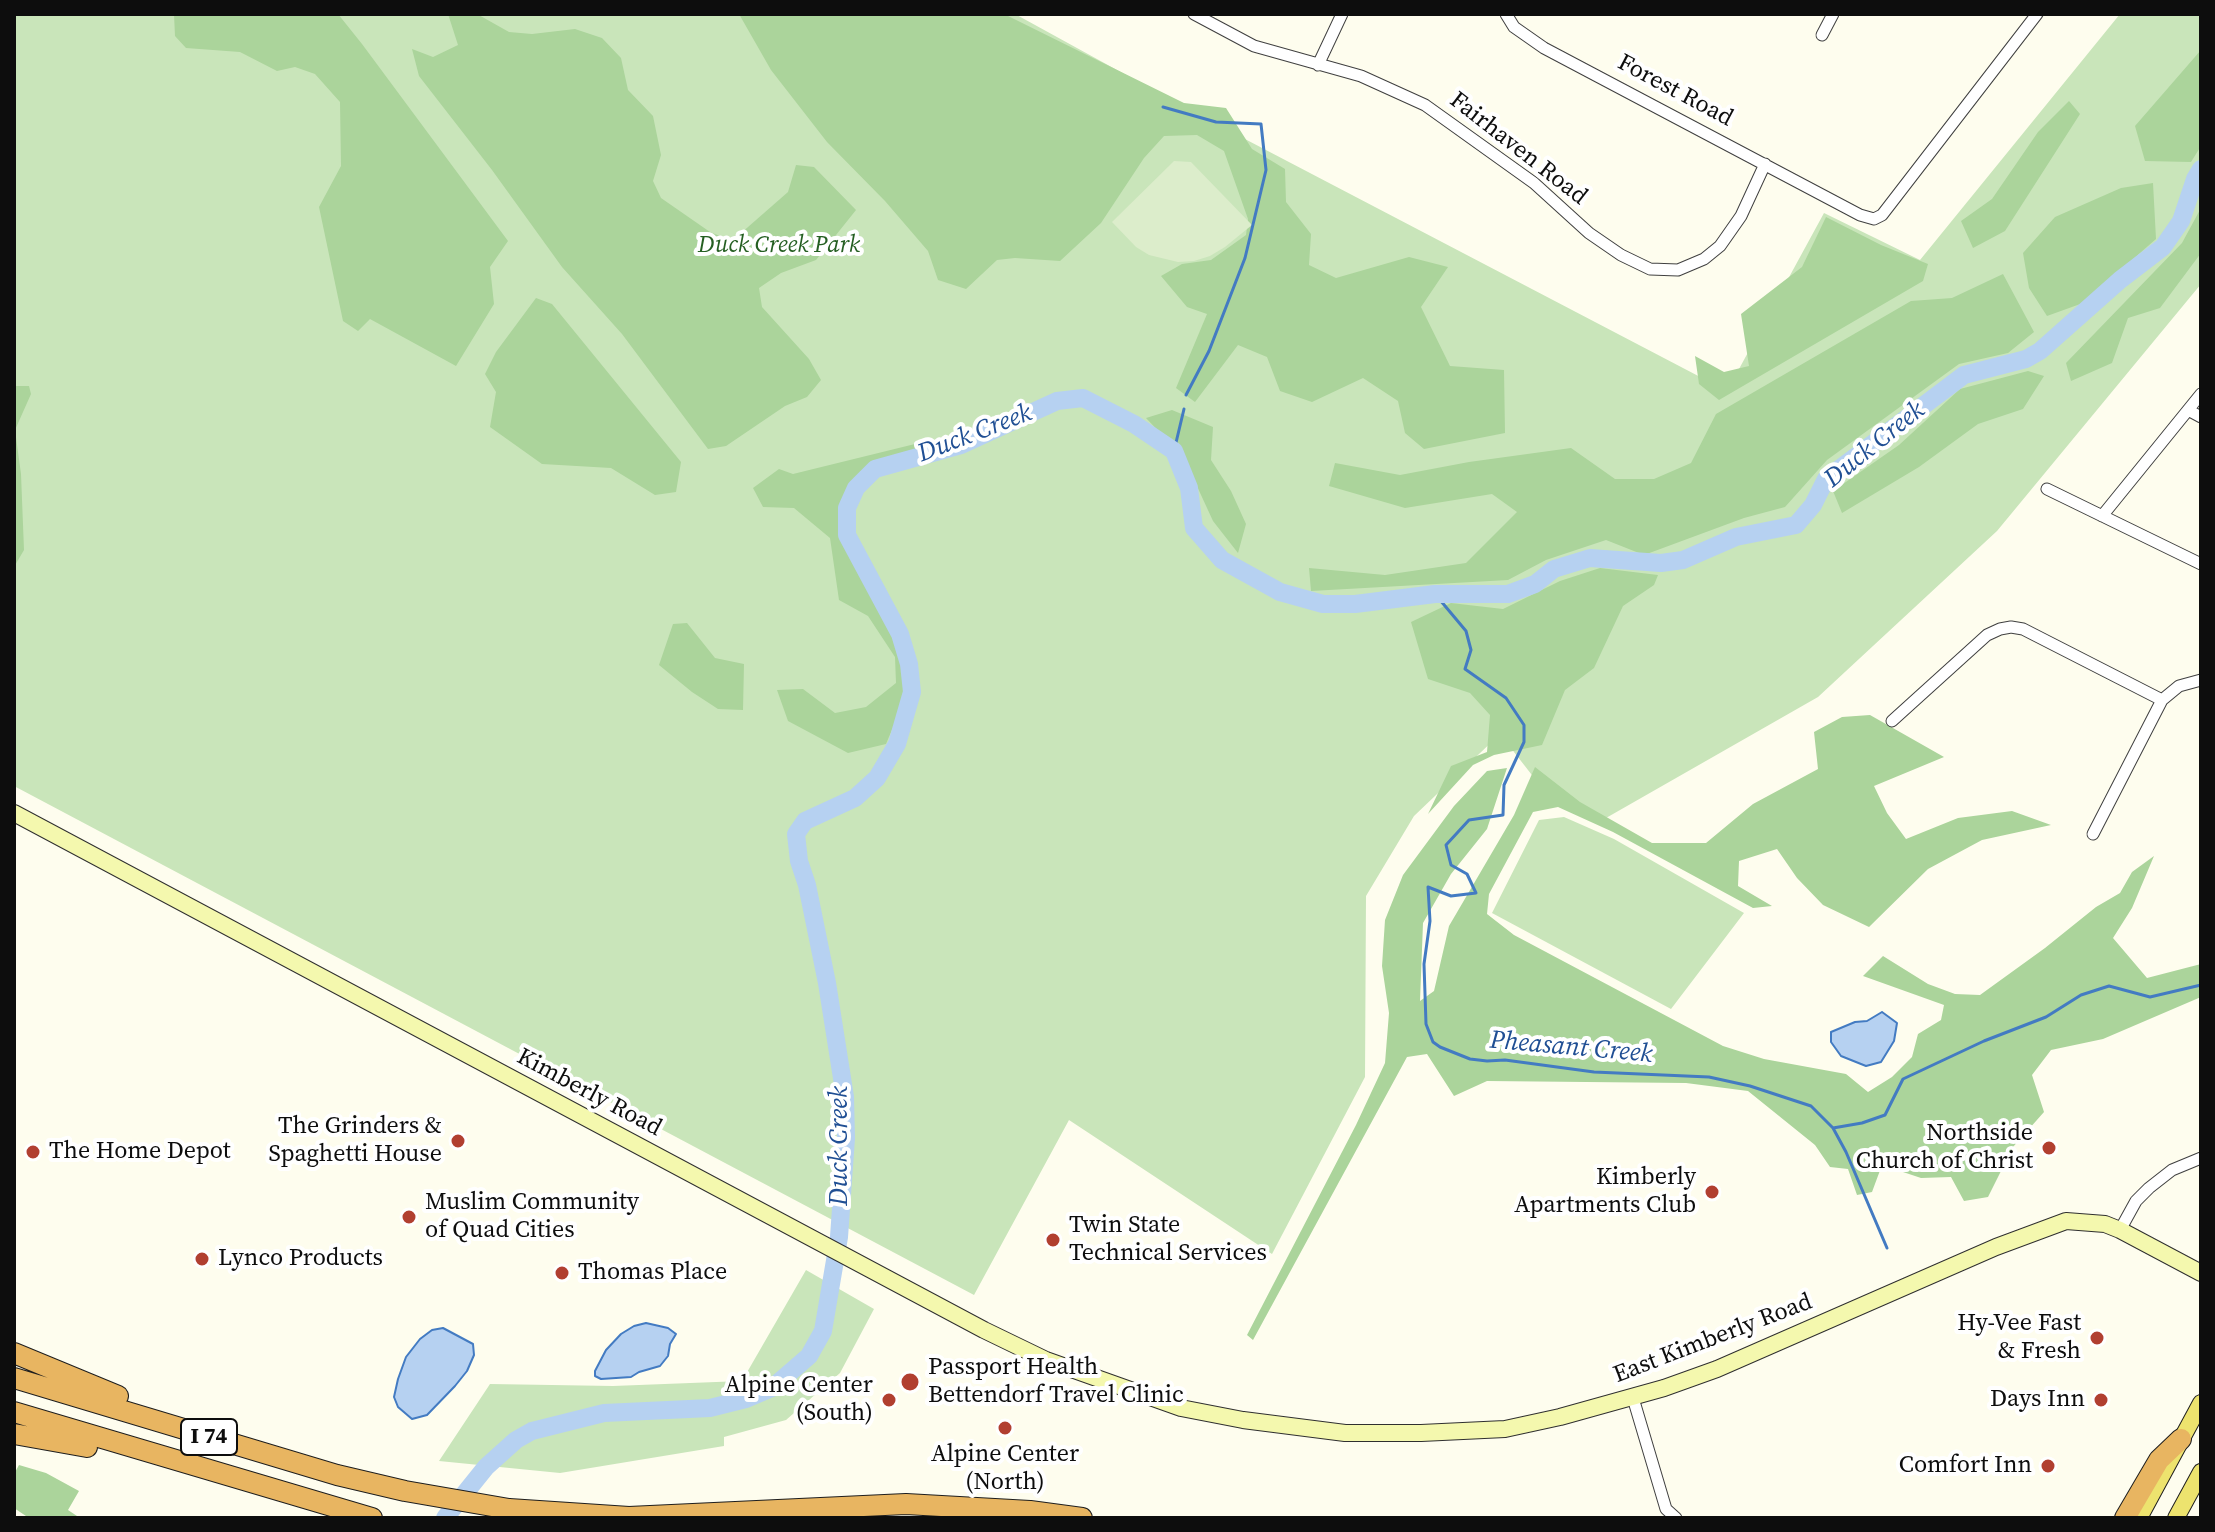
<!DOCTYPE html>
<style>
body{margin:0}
#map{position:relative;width:2215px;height:1532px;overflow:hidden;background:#fefdee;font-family:"Source Serif 4",serif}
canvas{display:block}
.frame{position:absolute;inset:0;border:16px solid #0d0d0d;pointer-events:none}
</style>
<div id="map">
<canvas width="2215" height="1532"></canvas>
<div class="frame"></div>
</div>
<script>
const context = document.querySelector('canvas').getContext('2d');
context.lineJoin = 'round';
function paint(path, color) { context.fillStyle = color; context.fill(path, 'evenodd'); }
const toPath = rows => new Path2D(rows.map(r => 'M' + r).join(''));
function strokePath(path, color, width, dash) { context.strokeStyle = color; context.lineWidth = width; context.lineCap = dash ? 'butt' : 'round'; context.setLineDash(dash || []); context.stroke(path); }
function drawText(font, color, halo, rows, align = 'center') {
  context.font = font + ' "Source Serif 4",serif'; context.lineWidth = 8; context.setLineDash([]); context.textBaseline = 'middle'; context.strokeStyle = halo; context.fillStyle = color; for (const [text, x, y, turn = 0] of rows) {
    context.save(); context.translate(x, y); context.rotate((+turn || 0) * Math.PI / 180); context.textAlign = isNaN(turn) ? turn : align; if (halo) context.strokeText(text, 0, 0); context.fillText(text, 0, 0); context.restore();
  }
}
paint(toPath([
 [14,14,1015,14,1199,115,1727,391,1824,213,1920,260,2120,14,2201,14,2201,284,1997,531,1818,697,1599,822,1549,797,1500,734,1414,816,1366,896,1365,1077,1272,1254,1069,1120,974,1295,14,786],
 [1564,817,1614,839,1744,913,1671,1009,1492,913,1539,820],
 [806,1270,874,1309,840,1373,786,1420,724,1437,724,1446,560,1473,439,1461,490,1384,613,1386,742,1381]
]), '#c9e5ba');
paint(toPath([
 [174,14,338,14,362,44,508,241,490,267,494,304,456,366,370,319,358,331,343,321,319,207,341,166,340,102,315,74,295,67,277,71,240,52,186,48,175,36],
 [448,14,477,14,509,32,532,34,575,29,602,38,621,58,628,90,653,116,661,155,653,181,661,198,710,232,732,241,788,192,796,165,814,167,856,210,816,260,781,273,759,288,762,307,809,359,821,380,807,397,785,406,726,446,708,449,622,334,562,267,492,170,419,76,412,49,433,57,458,45],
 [739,14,1004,14,1184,103,1226,108,1252,149,1285,169,1286,202,1311,234,1309,265,1336,278,1409,257,1448,267,1421,307,1450,366,1504,370,1505,433,1424,449,1405,433,1398,401,1363,378,1312,402,1280,391,1267,357,1238,345,1195,402,1176,388,1207,314,1187,307,1161,276,1182,264,1211,260,1246,235,1248,219,1224,151,1197,135,1164,136,1144,158,1101,223,1060,261,1015,258,997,260,966,289,938,280,928,251,885,201,827,142,771,70],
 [2201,50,2201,146,2191,162,2145,161,2135,126],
 [2069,101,2080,114,2005,231,1973,248,1961,221,1992,199,2038,132],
 [2153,183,2156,239,2083,303,2047,316,2029,288,2023,253,2055,217,2121,188],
 [2201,208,2201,253,2160,308,2128,318,2112,363,2071,381,2066,363,2182,243],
 [1826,217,1881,245,1928,264,1923,281,1719,400,1699,384,1695,356,1724,372,1749,366,1741,314,1802,267],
 [2003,274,2034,332,2008,353,1959,364,1827,460,1785,507,1744,518,1644,555,1606,540,1546,560,1508,580,1311,591,1309,568,1385,575,1466,563,1517,512,1492,494,1405,508,1329,486,1335,463,1400,475,1469,462,1571,448,1615,479,1654,479,1691,463,1716,414,1911,301,1952,298],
 [536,298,552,304,681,462,676,492,655,495,611,468,542,464,490,427,496,392,485,374,496,352],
 [2028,371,2044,376,2023,409,1978,424,1919,467,1842,513,1833,491,1899,445,1960,389],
 [14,386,29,386,31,394,15,430,21,474,24,550,14,567],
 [1172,410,1213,427,1211,460,1231,491,1246,524,1238,553,1213,521,1184,458,1146,418],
 [919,443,936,448,861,471,846,491,839,520,850,555,902,653,904,701,886,744,848,753,788,721,777,690,803,689,835,713,866,707,896,683,895,657,868,616,839,600,830,538,794,508,763,507,753,488,779,469,793,474],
 [1600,568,1658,575,1654,585,1623,606,1594,668,1565,690,1542,745,1494,755,1473,765,1428,814,1451,766,1487,752,1490,715,1470,693,1428,679,1411,622,1451,603,1503,609,1560,581],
 [687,623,715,658,744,664,743,710,718,709,692,692,659,665,673,624],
 [1870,715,1944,757,1874,786,1887,813,1906,839,1958,818,2012,811,2051,825,1982,840,1928,869,1869,927,1823,905,1797,878,1777,849,1739,861,1738,886,1772,906,1753,908,1613,832,1558,807,1533,812,1489,894,1487,914,1514,935,1723,1046,1764,1059,1846,1074,1868,1092,1892,1077,1912,1057,1918,1034,1941,1020,1944,1005,1863,976,1883,956,1928,984,1955,994,1980,995,2045,948,2096,907,2120,893,2132,872,2154,856,2132,908,2113,938,2147,978,2201,964,2201,997,2103,1039,2051,1050,2032,1075,2044,1112,2013,1147,1988,1197,1964,1201,1951,1177,1921,1178,1882,1165,1872,1192,1857,1195,1848,1169,1830,1167,1815,1145,1748,1091,1686,1083,1487,1081,1454,1096,1427,1054,1407,1057,1253,1340,1247,1335,1356,1125,1385,1063,1389,1013,1382,966,1385,920,1403,875,1454,806,1487,771,1507,768,1487,829,1451,874,1423,923,1420,1001,1434,991,1449,926,1514,815,1535,767,1580,802,1652,843,1706,843,1753,804,1818,769,1814,732,1842,717],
 [19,1465,46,1473,79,1491,68,1510,80,1518,29,1518,14,1508,14,1474]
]), '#abd49b');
paint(toPath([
 [1174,161,1191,162,1252,225,1225,247,1210,256,1194,261,1178,262,1149,255,1136,247,1112,222]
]), '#dcedcb');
const water = toPath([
 [1882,1012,1897,1023,1894,1041,1881,1062,1866,1066,1841,1056,1831,1042,1831,1032,1855,1022,1867,1021,1882,1012],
 [646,1323,668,1328,676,1334,670,1344,668,1356,660,1366,639,1372,631,1377,601,1379,595,1376,595,1371,606,1350,621,1334,634,1326,646,1323],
 [443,1328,473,1344,474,1355,467,1371,455,1386,427,1415,412,1419,398,1407,394,1397,398,1379,406,1357,420,1339,432,1330,443,1328]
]);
paint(water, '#b6d1f1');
strokePath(water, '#437bc2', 2);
strokePath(toPath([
 [1163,107,1216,122,1261,124,1266,170,1245,258,1209,351,1186,395],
 [1174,451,1184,409],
 [1435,594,1466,631,1471,650,1465,669,1506,698,1524,725,1524,742,1504,785,1503,815,1469,820,1446,845,1451,865,1467,874,1476,893,1451,896,1428,887,1430,921,1424,964,1426,1024,1433,1042,1440,1047,1470,1059,1487,1061,1505,1060,1594,1072,1709,1077,1750,1086,1811,1106,1833,1128,1862,1123,1885,1115,1903,1079,1984,1041,2046,1017,2081,995,2109,986,2150,997,2201,985],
 [1833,1128,1846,1152,1887,1248]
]), '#437bc2', 3);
strokePath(toPath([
 [445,1518,486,1467,516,1440,532,1431,604,1413,710,1408,746,1399,772,1388,809,1356,823,1331,839,1237,846,1138,845,1097,827,983,807,885,799,861,796,834,805,821,855,798,877,778,897,744,912,692,909,664,900,634,847,535,847,508,856,488,875,469,961,445,1057,401,1083,398,1134,424,1174,451,1189,488,1194,528,1222,560,1280,592,1323,604,1355,604,1435,594,1508,594,1535,584,1554,569,1590,558,1661,563,1683,560,1736,537,1796,525,1813,505,1826,479,1964,375,2026,359,2040,351,2120,280,2163,247,2181,221,2195,179,2201,169]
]), '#b6d1f1', 18);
const minor = toPath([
 [1194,14,1254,46,1361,76,1425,105,1534,183,1589,233,1621,255,1650,269,1678,270,1704,259,1720,246,1741,216,1765,164],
 [1506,14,1514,27,1544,48,1860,215,1874,219,1882,215,2037,14],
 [1822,35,1833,14],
 [1318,65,1342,14],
 [2188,410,2201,417],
 [2047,489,2201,564],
 [2102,516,2201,394],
 [1892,721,1987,635,2000,629,2011,627,2023,629,2162,700],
 [2093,834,2162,700,2179,686,2201,680],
 [2120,1230,2136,1201,2149,1188,2172,1170,2201,1158],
 [1633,1398,1666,1509,1676,1518]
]);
const secondary = toPath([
 [14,813,984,1330,1046,1360,1181,1408,1243,1420,1345,1433,1421,1433,1505,1429,1560,1417,1664,1388,1717,1369,1996,1247,2066,1221,2105,1224,2120,1230,2201,1273]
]);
const primary = toPath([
 [2139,1518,2201,1403],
 [2176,1518,2201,1472]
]);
const motorway = toPath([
 [14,1353,118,1396],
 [14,1378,337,1475,405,1491,509,1509,629,1517,906,1504,1030,1511,1082,1518],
 [14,1412,372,1518],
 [14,1434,87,1447],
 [2125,1518,2159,1460,2181,1439]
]);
strokePath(minor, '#404040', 13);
strokePath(secondary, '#2f2f2f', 18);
strokePath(primary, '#1e1e1e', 18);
strokePath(motorway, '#1e1e1e', 22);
strokePath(minor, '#fff', 11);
strokePath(secondary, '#f4f8ae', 16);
strokePath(primary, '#ede36e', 16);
strokePath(motorway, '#e8b561', 20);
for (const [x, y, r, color] of [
 [458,1141,8,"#b13f30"],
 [2049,1148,8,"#b13f30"],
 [33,1152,8,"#b13f30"],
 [1712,1192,8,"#b13f30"],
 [409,1217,8,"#b13f30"],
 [1053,1240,8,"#b13f30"],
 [202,1259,8,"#b13f30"],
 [562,1273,8,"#b13f30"],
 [2097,1338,8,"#b13f30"],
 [910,1382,10,"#b13f30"],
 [889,1400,8,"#b13f30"],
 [2101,1400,8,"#b13f30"],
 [1005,1428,8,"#b13f30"],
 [2048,1466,8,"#b13f30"]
]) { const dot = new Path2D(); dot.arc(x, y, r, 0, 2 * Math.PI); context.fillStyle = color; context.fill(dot); strokePath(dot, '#fff', 3); }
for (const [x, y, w] of [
 [209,1437,56]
]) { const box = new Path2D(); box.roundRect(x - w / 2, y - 18, w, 36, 6); context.fillStyle = '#fff'; context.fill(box); strokePath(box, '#0d0d0d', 2); }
drawText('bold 22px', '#0d0d0d', null, [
 ["I 74",209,1437]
]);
drawText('24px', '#0d0d0d', '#fff', [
 ["Forest Road",1675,91,28],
 ["Fairhaven Road",1518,149,38],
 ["Kimberly Road",589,1093,28],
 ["East Kimberly Road",1713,1339,-21]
]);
drawText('italic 24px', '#255f22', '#fff', [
 ["Duck Creek Park",779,246]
]);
drawText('24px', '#0d0d0d', '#fff', [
 ["The Grinders &",442,1127],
 ["Spaghetti House",442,1155],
 ["Northside",2033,1134],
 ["Church of Christ",2033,1162],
 ["The Home Depot",49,1152,"left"],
 ["Kimberly",1696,1178],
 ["Apartments Club",1696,1206],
 ["Muslim Community",425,1203,"left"],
 ["of Quad Cities",425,1231,"left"],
 ["Twin State",1069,1226,"left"],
 ["Technical Services",1069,1254,"left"],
 ["Lynco Products",218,1259,"left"],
 ["Thomas Place",578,1273,"left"],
 ["Hy-Vee Fast",2081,1324],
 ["& Fresh",2081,1352],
 ["Passport Health",928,1368,"left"],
 ["Bettendorf Travel Clinic",928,1396,"left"],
 ["Alpine Center",873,1386],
 ["(South)",873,1414],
 ["Days Inn",2085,1400],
 ["Alpine Center",1005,1455,"center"],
 ["(North)",1005,1483,"center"],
 ["Comfort Inn",2032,1466]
], 'right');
drawText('italic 26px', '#204f94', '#fff', [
 ["Duck Creek",975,434,-21],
 ["Duck Creek",1875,445,-39],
 ["Pheasant Creek",1571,1048,5],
 ["Duck Creek",840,1146,-90]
]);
</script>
